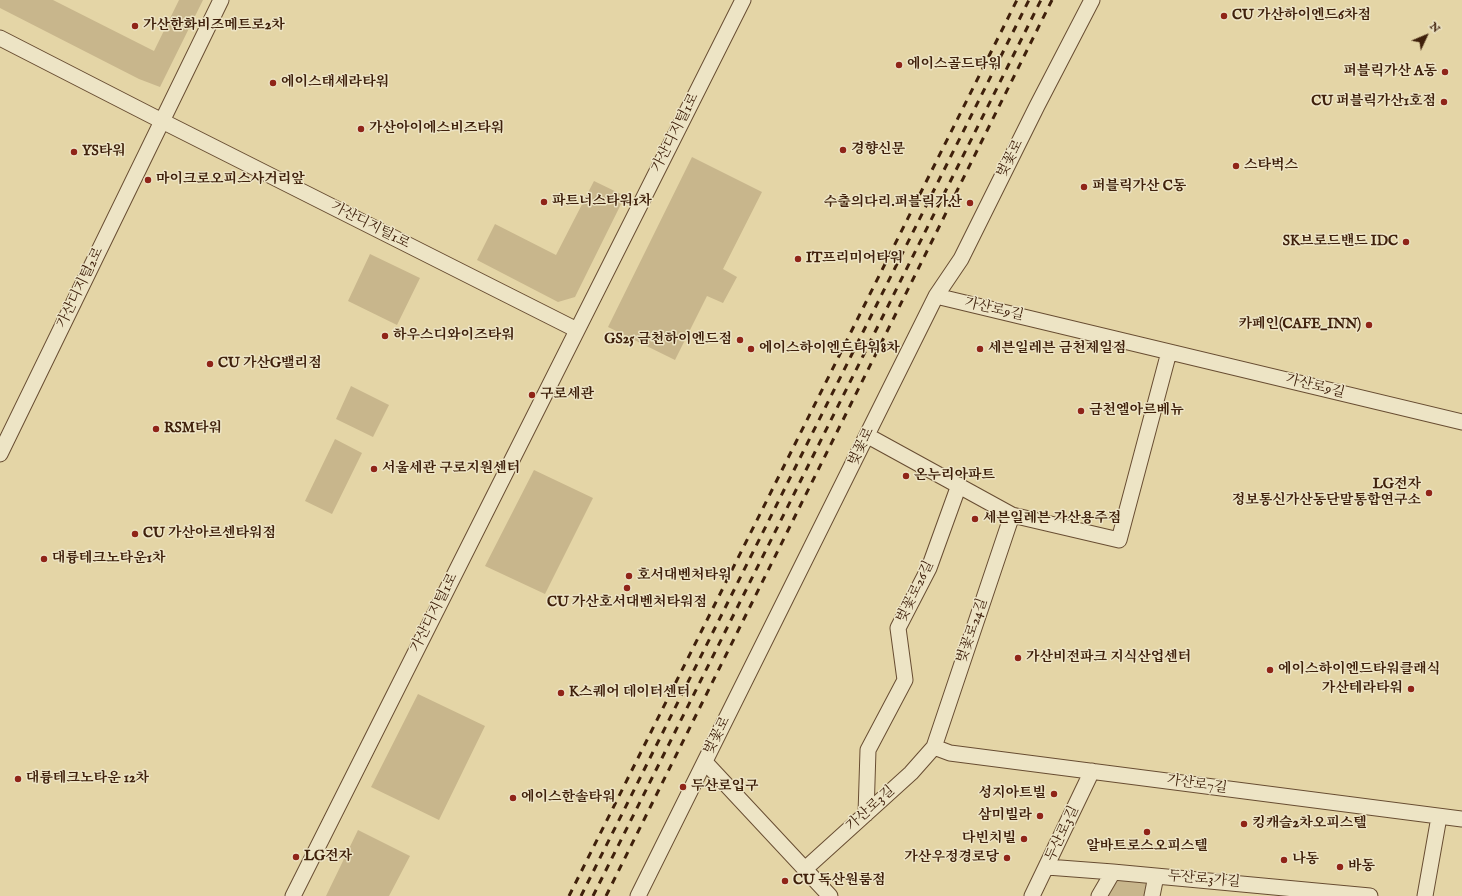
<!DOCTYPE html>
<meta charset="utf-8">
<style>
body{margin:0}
#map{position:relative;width:1462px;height:896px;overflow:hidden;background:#e4d5a6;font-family:"IM FELL English",serif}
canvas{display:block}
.north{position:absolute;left:1406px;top:16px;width:40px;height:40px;-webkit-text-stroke:3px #ede4c5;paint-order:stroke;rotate:46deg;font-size:11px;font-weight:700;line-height:16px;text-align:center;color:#3f200b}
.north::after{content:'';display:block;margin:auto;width:14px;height:18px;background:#3f200b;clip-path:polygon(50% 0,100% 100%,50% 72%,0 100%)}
</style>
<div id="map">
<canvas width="1462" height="896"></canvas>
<div class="north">N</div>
</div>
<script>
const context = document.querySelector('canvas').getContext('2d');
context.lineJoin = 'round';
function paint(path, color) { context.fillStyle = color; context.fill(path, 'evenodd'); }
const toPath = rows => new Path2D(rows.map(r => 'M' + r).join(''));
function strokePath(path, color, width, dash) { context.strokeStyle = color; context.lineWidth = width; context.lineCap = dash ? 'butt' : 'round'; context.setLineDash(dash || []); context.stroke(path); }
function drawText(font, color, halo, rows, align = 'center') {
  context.font = font + ' "IM FELL English","Noto Serif KR",serif'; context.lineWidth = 3; context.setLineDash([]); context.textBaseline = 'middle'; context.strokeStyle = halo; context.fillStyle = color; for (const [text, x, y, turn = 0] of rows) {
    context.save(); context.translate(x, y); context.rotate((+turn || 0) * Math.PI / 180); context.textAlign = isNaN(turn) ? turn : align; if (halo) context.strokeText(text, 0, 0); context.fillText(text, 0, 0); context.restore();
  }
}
paint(toPath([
 [0,0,53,0,154,51,179,0,203,0,160,87,139,79,0,8],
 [692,157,762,192,723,269,737,277,723,303,707,296,675,360,608,327],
 [594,181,625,196,575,297,558,302,477,260,495,224,556,255],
 [370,254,420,278,397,325,348,301],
 [351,386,389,405,373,437,336,419],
 [335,439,362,453,332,514,305,501],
 [534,470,593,498,545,594,485,566],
 [418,694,485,726,439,820,371,787],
 [358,830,410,856,389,896,326,896],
 [1113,872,1156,876,1152,896,1099,896]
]), '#c8b68c');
const minor = toPath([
 [0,38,162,121,577,330],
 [936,296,1462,422],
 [868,436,1012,515,1119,540,1169,352],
 [0,454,221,0],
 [934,747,950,753,1462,819],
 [705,762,830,896],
 [866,814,868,750,905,680,898,628,929,568,959,485],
 [1047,867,1113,872,1370,896],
 [805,869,911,773,934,747,1012,515],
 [293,896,743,0],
 [638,896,936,296,961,259,1037,106,1092,0],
 [1032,896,1092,771],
 [1099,896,1113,872],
 [1152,896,1156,876],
 [1425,896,1439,817]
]);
strokePath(minor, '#684d32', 17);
strokePath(minor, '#ede4c5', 15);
strokePath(toPath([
 [569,896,1017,0],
 [581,896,1029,0],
 [593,896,1041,0],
 [606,896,1052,0]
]), '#3f200b', 3, [7, 7]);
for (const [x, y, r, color] of [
 [1224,16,4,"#8f2418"],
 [135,26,4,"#8f2418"],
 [899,65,4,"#8f2418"],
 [1445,72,4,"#8f2418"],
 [273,83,4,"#8f2418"],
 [1444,102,4,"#8f2418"],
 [361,129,4,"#8f2418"],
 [843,150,4,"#8f2418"],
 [74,152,4,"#8f2418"],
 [1236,166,4,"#8f2418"],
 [148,180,4,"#8f2418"],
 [1084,187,4,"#8f2418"],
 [544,202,4,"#8f2418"],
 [970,203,4,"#8f2418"],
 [1406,242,4,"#8f2418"],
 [798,259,4,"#8f2418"],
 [1369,325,4,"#8f2418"],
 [385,336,4,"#8f2418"],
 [740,340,4,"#8f2418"],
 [751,349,4,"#8f2418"],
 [980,349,4,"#8f2418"],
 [210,364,4,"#8f2418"],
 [532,395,4,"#8f2418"],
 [1081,411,4,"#8f2418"],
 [156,429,4,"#8f2418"],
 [374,469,4,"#8f2418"],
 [906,476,4,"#8f2418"],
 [1429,493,4,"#8f2418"],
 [975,519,4,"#8f2418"],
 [135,534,4,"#8f2418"],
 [44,559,4,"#8f2418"],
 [629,576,4,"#8f2418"],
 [627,588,4,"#8f2418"],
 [1018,658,4,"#8f2418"],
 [1270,670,4,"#8f2418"],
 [1411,689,4,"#8f2418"],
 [561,693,4,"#8f2418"],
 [18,779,4,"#8f2418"],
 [683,787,4,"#8f2418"],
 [1054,794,4,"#8f2418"],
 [513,798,4,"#8f2418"],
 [1040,816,4,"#8f2418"],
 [1244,824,4,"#8f2418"],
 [1147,832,4,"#8f2418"],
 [1024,839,4,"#8f2418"],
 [296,857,4,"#8f2418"],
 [1007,858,4,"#8f2418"],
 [1284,860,4,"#8f2418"],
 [1340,867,4,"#8f2418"],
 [785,881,4,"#8f2418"]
]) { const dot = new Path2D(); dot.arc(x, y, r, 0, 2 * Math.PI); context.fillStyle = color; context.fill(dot); strokePath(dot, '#ede4c5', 1.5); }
drawText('bold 14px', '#3f200b', '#ede4c5', [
 ["CU 가산하이엔드6차점",1232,16],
 ["가산한화비즈메트로2차",143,26],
 ["에이스골드타워",907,65],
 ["퍼블릭가산 A동",1437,72,"right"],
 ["에이스태세라타워",281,83],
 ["CU 퍼블릭가산1호점",1436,102,"right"],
 ["가산아이에스비즈타워",369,129],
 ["경향신문",851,150],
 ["YS타워",82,152],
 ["스타벅스",1244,166],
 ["마이크로오피스사거리앞",156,180],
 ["퍼블릭가산 C동",1092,187],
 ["파트너스타워1차",552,202],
 ["수출의다리.퍼블릭가산",962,203,"right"],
 ["SK브로드밴드 IDC",1398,242,"right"],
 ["IT프리미어타워",806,259],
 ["카페인(CAFE_INN)",1361,325,"right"],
 ["하우스디와이즈타워",393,336],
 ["GS25 금천하이엔드점",732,340,"right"],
 ["에이스하이엔드타워8차",759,349],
 ["세븐일레븐 금천제일점",988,349],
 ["CU 가산G밸리점",218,364],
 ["구로세관",540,395],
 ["금천엘아르베뉴",1089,411],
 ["RSM타워",164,429],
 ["서울세관 구로지원센터",382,469],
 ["온누리아파트",914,476],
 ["LG전자",1421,485,"right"],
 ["정보통신가산동단말통합연구소",1421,501,"right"],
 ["세븐일레븐 가산용주점",983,519],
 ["CU 가산아르센타워점",143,534],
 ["대륭테크노타운1차",52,559],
 ["호서대벤처타워",637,576],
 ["CU 가산호서대벤처타워점",627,603,"center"],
 ["가산비전파크 지식산업센터",1026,658],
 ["에이스하이엔드타워클래식",1278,670],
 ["가산테라타워",1403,689,"right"],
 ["K스퀘어 데이터센터",569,693],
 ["대륭테크노타운 12차",26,779],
 ["두산로입구",691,787],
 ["성지아트빌",1046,794,"right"],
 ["에이스한솔타워",521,798],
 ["삼미빌라",1032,816,"right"],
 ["킹캐슬2차오피스텔",1252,824],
 ["다빈치빌",1016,839,"right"],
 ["알바트로스오피스텔",1147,847,"center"],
 ["LG전자",304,857],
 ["가산우정경로당",999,858,"right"],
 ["나동",1292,860],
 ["바동",1348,867],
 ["CU 독산원룸점",793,881]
], 'left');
drawText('14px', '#3f200b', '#ede4c5', [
 ["가산디지털1로",676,133,-63],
 ["벚꽃로",1011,159,-63],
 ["가산디지털1로",370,226,27],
 ["가산디지털2로",81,288,-64],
 ["가산로9길",994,310,13],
 ["가산로9길",1315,387,14],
 ["벚꽃로",862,447,-64],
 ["벚꽃로26길",916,592,-64],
 ["가산디지털1로",435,613,-63],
 ["벚꽃로24길",973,631,-71],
 ["벚꽃로",718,736,-63],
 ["가산로7길",1197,785,8],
 ["가산로3길",871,809,-42],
 ["두산로3길",1063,834,-65],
 ["두산로3가길",1204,880,5]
]);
</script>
